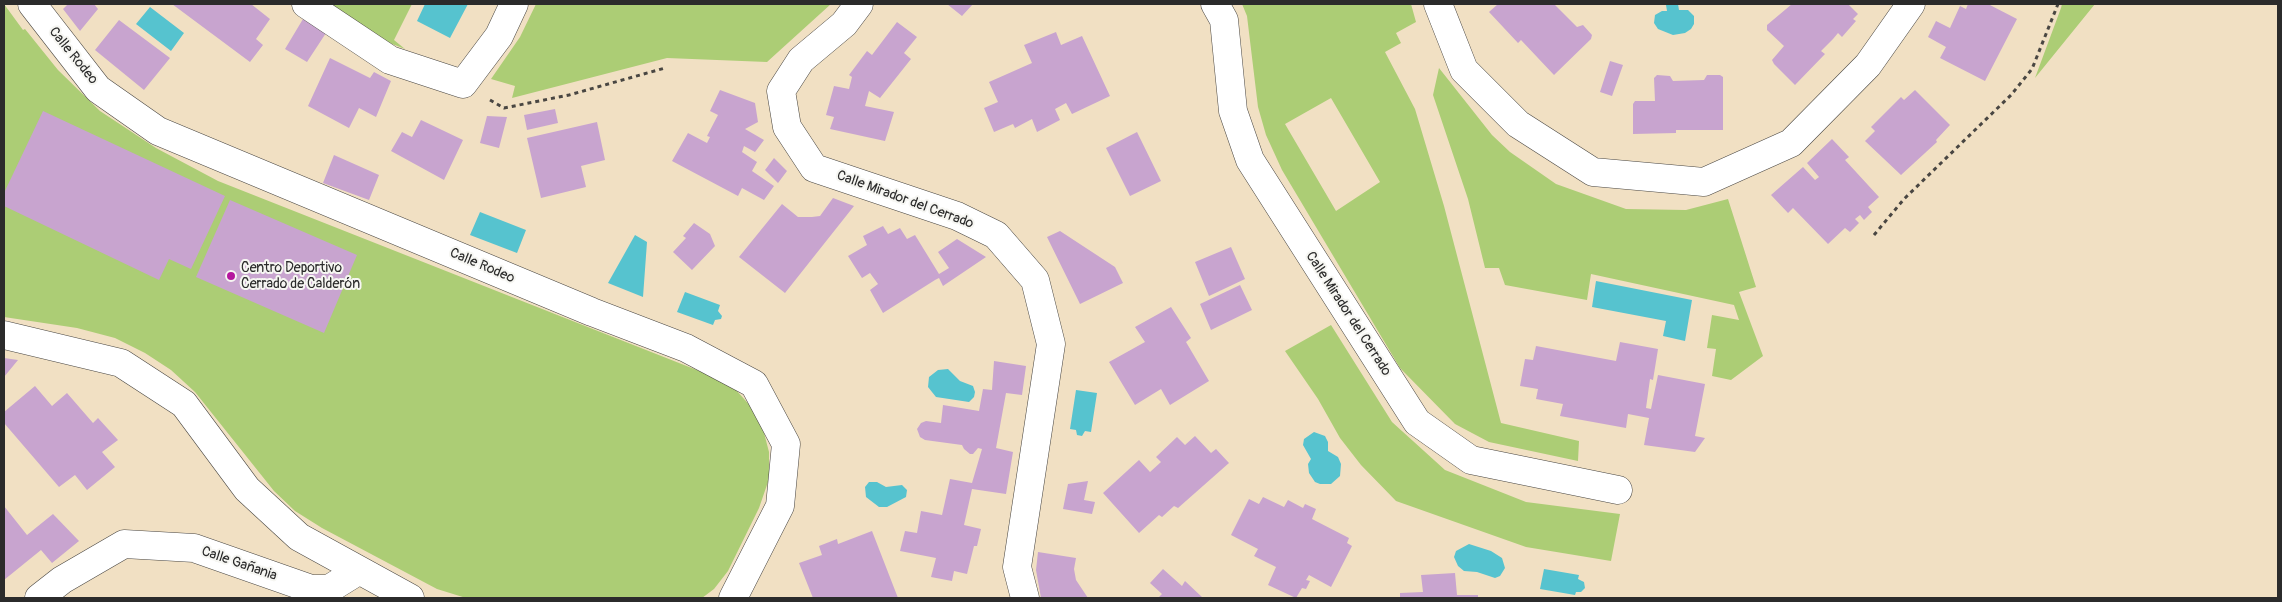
<!DOCTYPE html>
<meta charset="utf-8">
<style>
body{margin:0}
#map{position:relative;width:2282px;height:602px;overflow:hidden;background:#f1e0c3;font-family:Pangolin,sans-serif}
canvas{display:block}
.frame{position:absolute;inset:0;border:5px solid #2b2b2b;pointer-events:none}
</style>
<div id="map">
<canvas width="2282" height="602"></canvas>
<div class="frame"></div>
</div>
<script>
const context = document.querySelector('canvas').getContext('2d');
context.lineJoin = 'round';
function paint(path, color) { context.fillStyle = color; context.fill(path, 'evenodd'); }
const toPath = rows => new Path2D(rows.map(r => 'M' + r).join(''));
function strokePath(path, color, width, dash) { context.strokeStyle = color; context.lineWidth = width; context.lineCap = dash ? 'butt' : 'round'; context.setLineDash(dash || []); context.stroke(path); }
function drawText(font, color, halo, rows, align = 'center') {
  context.font = font + ' Pangolin,sans-serif'; context.lineWidth = 4; context.setLineDash([]); context.textBaseline = 'middle'; context.strokeStyle = halo; context.fillStyle = color; for (const [text, x, y, turn = 0] of rows) {
    context.save(); context.translate(x, y); context.rotate((+turn || 0) * Math.PI / 180); context.textAlign = isNaN(turn) ? turn : align; if (halo) context.strokeText(text, 0, 0); context.fillText(text, 0, 0); context.restore();
  }
}
paint(toPath([
 [4,4,23,30,25,29,58,70,100,111,156,148,218,181,717,378,736,390,754,410,762,425,769,452,769,479,759,508,728,571,714,589,702,598,466,598,437,589,322,528,295,511,274,491,195,392,171,370,145,353,115,338,77,328,4,317],
 [330,4,412,4,394,40,405,49,387,42],
 [536,4,831,4,767,62,667,58,512,98,515,86,491,79,520,37],
 [1242,4,1411,4,1416,22,1396,33,1401,43,1385,52,1415,109,1444,206,1501,423,1579,441,1578,461,1489,442,1455,424,1400,368,1282,170,1266,135,1258,107,1247,16],
 [1331,98,1380,182,1336,211,1285,124],
 [2062,4,2095,4,2035,78,2061,8],
 [1439,68,1492,135,1510,152,1556,184,1626,209,1686,210,1728,199,1756,287,1739,292,1763,356,1731,380,1712,376,1716,349,1707,348,1712,315,1739,320,1734,305,1591,274,1587,300,1505,285,1499,268,1485,268,1468,199,1433,95],
 [1331,325,1392,422,1445,470,1526,502,1620,514,1611,561,1526,547,1396,501,1361,465,1340,438,1318,399,1285,351]
]), '#accd75');
paint(toPath([
 [425,4,468,4,450,38,417,21],
 [1678,4,1679,10,1688,10,1694,16,1694,24,1691,29,1685,33,1673,35,1658,29,1654,23,1655,15,1662,11,1667,11,1666,5],
 [150,7,184,33,171,51,136,24],
 [480,212,526,230,517,253,470,235],
 [635,235,647,242,643,297,608,283],
 [1596,281,1692,300,1685,341,1663,336,1666,321,1592,307],
 [685,292,720,305,718,311,722,316,721,319,715,320,713,325,677,312],
 [948,369,960,381,973,386,975,392,974,397,969,402,936,397,928,387,929,377,938,370],
 [1076,390,1097,393,1091,432,1085,431,1082,436,1077,435,1076,430,1070,429],
 [1314,432,1325,436,1328,442,1328,451,1338,457,1341,464,1340,476,1331,484,1320,484,1315,482,1309,473,1308,464,1311,459,1303,445,1304,439],
 [869,482,877,482,886,487,902,485,907,490,906,497,887,507,879,507,866,497,865,487],
 [1469,544,1491,551,1502,558,1505,568,1500,576,1495,578,1477,572,1464,571,1458,566,1454,557,1456,551],
 [1544,569,1579,575,1578,579,1584,582,1585,588,1581,592,1576,592,1575,595,1540,589]
]), '#56c3cf');
paint(toPath([
 [68,4,94,4,98,9,80,31,63,9],
 [172,4,251,4,270,19,256,39,263,45,250,62],
 [947,4,973,4,962,16],
 [1498,4,1557,4,1555,5,1577,27,1583,25,1592,35,1591,39,1554,75,1521,40,1518,43,1489,12],
 [1792,4,1848,4,1858,14,1853,19,1856,21,1842,37,1838,33,1833,39,1821,51,1825,54,1795,85,1774,64,1772,60,1784,46,1767,30,1767,25],
 [1968,4,1988,4,2017,19,1985,81,1940,58,1946,47,1928,37,1936,21,1950,28,1960,6,1966,9],
 [303,19,326,33,307,62,285,49],
 [119,20,170,58,144,90,95,50],
 [897,22,917,37,904,53,911,59,880,98,869,91,865,106,894,112,885,141,830,129,834,117,826,115,834,86,849,89,852,77,849,75,867,51,872,55],
 [1056,32,1061,45,1082,36,1110,96,1072,114,1066,103,1055,109,1060,120,1037,132,1032,119,1015,128,1013,124,994,132,984,108,998,102,989,82,1032,63,1024,45],
 [330,58,370,78,374,72,391,81,376,117,359,108,349,128,308,106],
 [1610,61,1623,65,1612,96,1600,92],
 [1657,75,1670,76,1673,81,1704,80,1707,75,1720,75,1723,77,1723,130,1676,130,1676,133,1633,134,1633,104,1635,101,1655,101,1654,78],
 [720,90,755,103,758,122,745,129,764,140,755,152,744,146,742,152,757,162,752,171,774,186,764,200,742,188,738,196,672,161,688,133,707,143,710,137,707,136,718,115,710,111],
 [1915,90,1950,125,1936,140,1937,142,1901,175,1865,141,1875,131,1871,127,1901,97,1904,100],
 [555,109,558,123,527,130,524,115],
 [43,111,225,196,191,269,169,259,159,280,4,206,4,193],
 [487,116,507,117,499,148,480,143],
 [421,120,463,140,444,180,391,151,402,132,412,137],
 [597,122,605,160,581,166,586,187,541,198,527,138],
 [1137,132,1161,181,1130,196,1106,148],
 [1832,139,1849,157,1845,160,1879,197,1868,207,1872,212,1864,220,1860,215,1855,219,1859,223,1850,232,1845,228,1828,244,1793,208,1788,213,1771,195,1803,167,1815,180,1819,177,1807,163],
 [334,155,379,175,369,200,323,183],
 [774,158,787,171,778,183,765,170],
 [833,198,854,206,785,293,739,257,782,204,798,217,812,217,820,216],
 [230,200,357,255,324,333,196,277],
 [694,223,710,234,715,246,692,270,673,252,686,238,683,236],
 [883,226,888,234,900,228,907,239,915,235,939,274,949,268,938,252,957,239,986,257,943,286,939,278,935,280,883,313,870,290,878,284,870,273,862,278,848,256,867,245,863,236],
 [1060,231,1115,267,1123,283,1080,304,1047,237],
 [1231,247,1245,279,1209,296,1195,262],
 [1240,285,1252,310,1211,330,1200,304],
 [1171,307,1191,338,1186,342,1209,381,1170,405,1161,389,1135,405,1109,362,1145,342,1135,327],
 [1620,342,1658,349,1653,380,1650,379,1646,408,1651,409,1658,375,1705,384,1695,436,1705,438,1695,452,1644,445,1649,418,1628,414,1626,428,1560,416,1563,404,1536,399,1538,389,1520,386,1525,359,1533,360,1536,346,1616,361],
 [4,358,18,360,4,377],
 [994,361,1026,366,1022,395,1006,393,996,448,1013,452,1006,494,972,489,964,525,981,529,977,546,974,546,967,574,954,571,952,581,931,577,936,558,900,551,905,531,917,533,921,511,942,515,950,479,972,483,982,449,978,448,973,454,970,454,964,449,962,445,925,440,920,437,917,429,921,423,926,421,941,423,943,405,979,411,983,389,992,390],
 [35,386,52,406,67,393,93,423,98,418,118,440,102,452,115,467,87,490,75,475,59,487,4,423,4,412],
 [1195,436,1211,453,1216,449,1229,463,1178,508,1174,506,1162,517,1159,515,1139,533,1103,493,1139,460,1150,472,1161,462,1156,457,1177,437,1185,445],
 [1088,481,1084,500,1095,502,1092,514,1063,509,1068,484],
 [1263,497,1284,507,1288,500,1303,508,1305,504,1316,509,1312,519,1349,538,1347,543,1352,546,1331,587,1309,575,1306,580,1310,581,1306,589,1302,588,1296,598,1268,585,1276,567,1254,556,1258,549,1231,535,1249,499,1259,504],
 [4,506,27,535,53,514,79,541,52,563,41,550,4,580],
 [872,531,898,598,813,598,799,563,822,555,819,546,837,539,838,544],
 [1038,552,1076,558,1074,569,1076,580,1088,598,1041,598,1036,570],
 [1163,569,1182,586,1185,581,1203,598,1158,598,1162,594,1150,583],
 [1455,573,1457,595,1478,595,1478,598,1400,598,1400,593,1423,592,1421,575]
]), '#c8a4cf');
const minor = toPath([
 [32,4,98,89,158,131,592,312,686,348,754,384,786,444,780,506,733,598],
 [306,4,390,60,463,84,499,36,514,4],
 [859,4,844,24,801,60,781,91,787,127,814,168,957,216,996,235,1035,280,1051,344,1017,567,1025,598],
 [1215,4,1224,20,1233,111,1250,160,1417,422,1471,460,1618,490],
 [1438,4,1464,70,1518,124,1593,172,1704,182,1791,143,1868,65,1911,4],
 [4,335,121,363,184,404,247,489,299,537,410,598],
 [39,598,62,580,124,544,194,548,311,589,329,589,358,571]
]);
strokePath(minor, '#494642', 29);
strokePath(toPath([
 [490,100,504,108,569,95,665,68],
 [1874,235,1904,199,2011,95,2032,69,2058,4]
]), '#494642', 3, [4, 4]);
strokePath(minor, '#fff', 28);
for (const [x, y, r, color] of [
 [231,276,5,"#b5179e"]
]) { const dot = new Path2D(); dot.arc(x, y, r, 0, 2 * Math.PI); context.fillStyle = color; context.fill(dot); strokePath(dot, '#f6f6f2', 2); }
drawText('14px', '#2b2b2b', '#f6f6f2', [
 ["Calle Rodeo",73,56,51],
 ["Calle Mirador del Cerrado",905,200,20],
 ["Calle Rodeo",482,266,23],
 ["Calle Mirador del Cerrado",1348,314,57],
 ["Calle Gañania",239,564,19]
]);
drawText('14px', '#2b2b2b', '#f6f6f2', [
 ["Centro Deportivo",241,268],
 ["Cerrado de Calderón",241,284]
], 'left');
</script>
